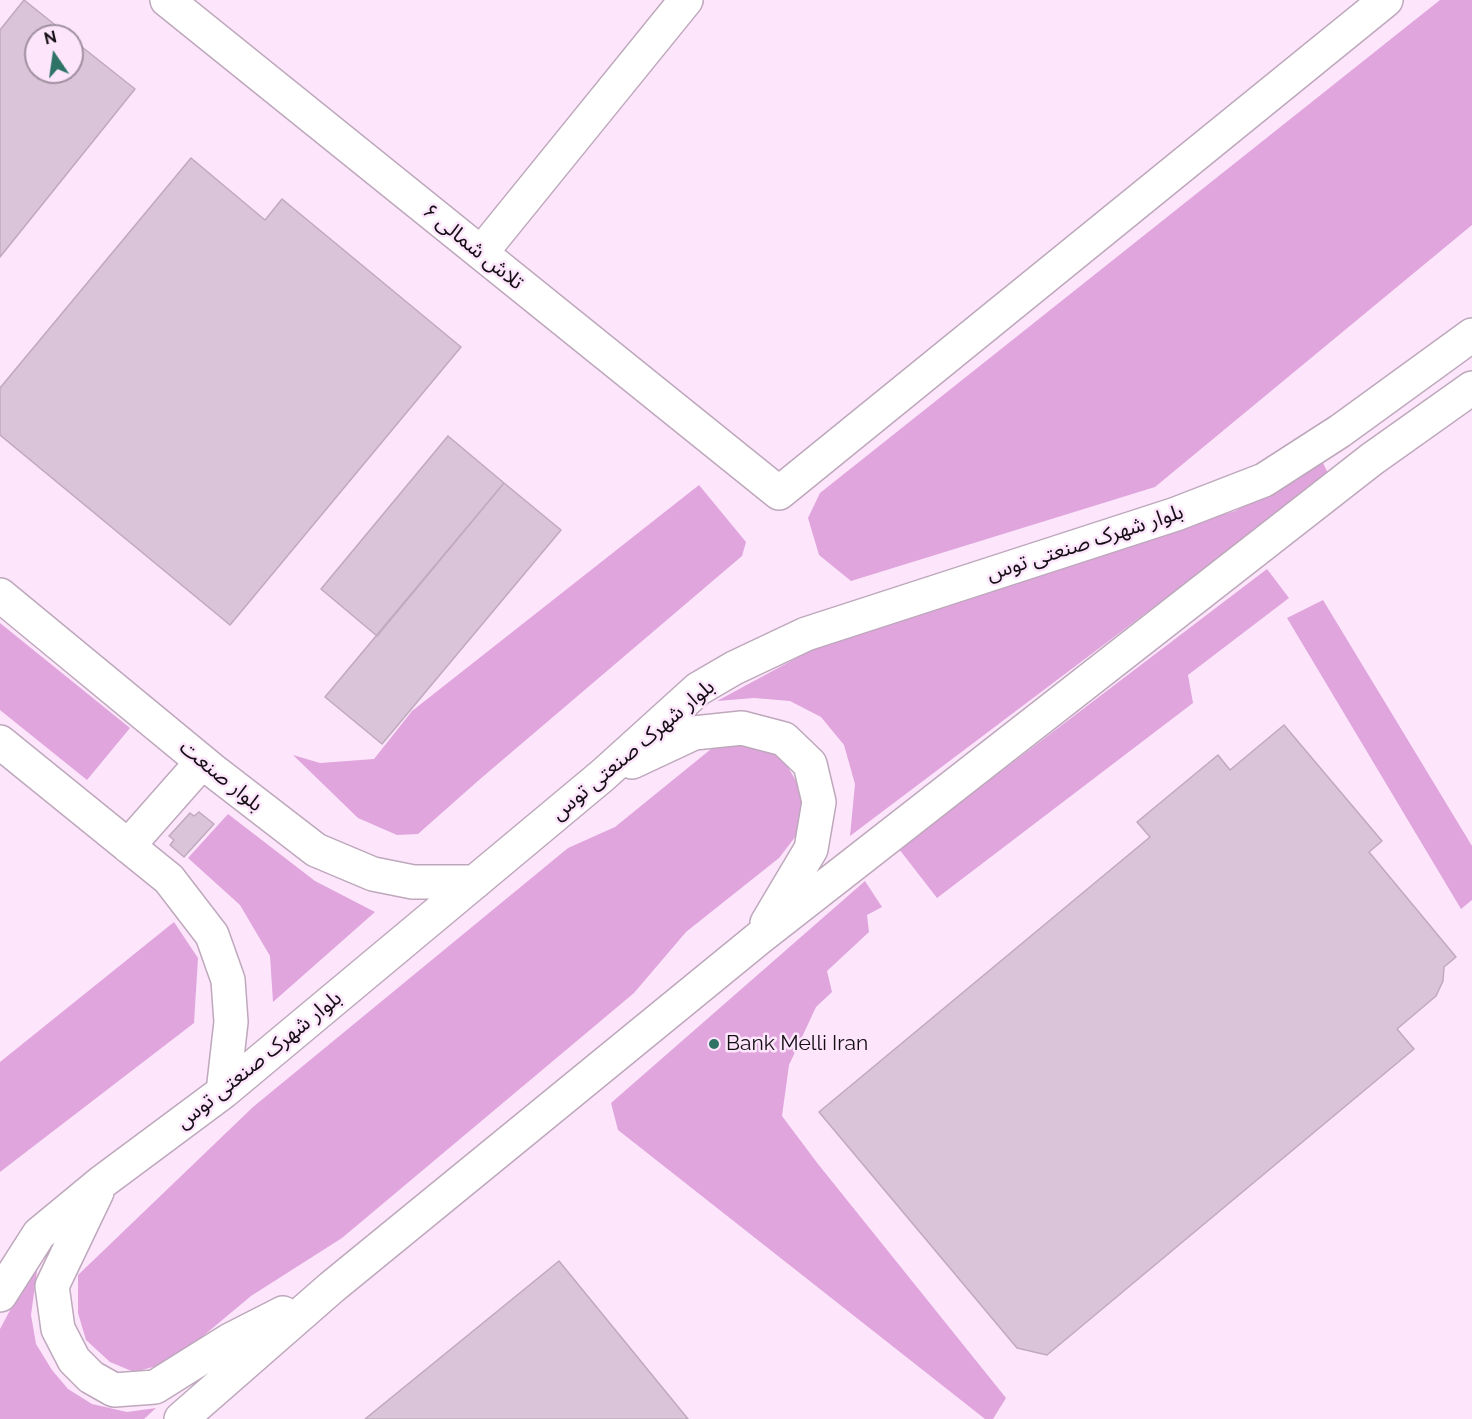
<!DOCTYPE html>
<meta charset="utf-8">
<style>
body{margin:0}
#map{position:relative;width:1472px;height:1419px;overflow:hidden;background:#fde6fc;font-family:Raleway,sans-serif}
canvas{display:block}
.north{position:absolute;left:24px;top:24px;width:60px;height:60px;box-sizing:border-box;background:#fde6fc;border:2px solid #a090a0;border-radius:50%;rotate:347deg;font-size:16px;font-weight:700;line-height:24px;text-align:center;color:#150e15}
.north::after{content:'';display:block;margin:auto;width:21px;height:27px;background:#2f7367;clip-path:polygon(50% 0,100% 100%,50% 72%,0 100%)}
</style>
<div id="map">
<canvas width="1472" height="1419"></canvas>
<div class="north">N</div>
</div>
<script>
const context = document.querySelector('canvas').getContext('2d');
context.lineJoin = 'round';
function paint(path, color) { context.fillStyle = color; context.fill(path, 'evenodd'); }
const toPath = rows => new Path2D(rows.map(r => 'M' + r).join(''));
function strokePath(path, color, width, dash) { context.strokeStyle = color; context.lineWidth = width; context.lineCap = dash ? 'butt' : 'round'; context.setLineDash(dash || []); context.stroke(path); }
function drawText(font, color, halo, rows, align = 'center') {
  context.font = font + ' Raleway,"Noto Sans Arabic",sans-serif'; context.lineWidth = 5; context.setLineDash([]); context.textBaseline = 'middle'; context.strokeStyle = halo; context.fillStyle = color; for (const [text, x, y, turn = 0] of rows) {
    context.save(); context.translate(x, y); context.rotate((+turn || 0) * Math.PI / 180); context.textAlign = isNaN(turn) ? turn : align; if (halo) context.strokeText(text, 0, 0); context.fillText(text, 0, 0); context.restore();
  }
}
paint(toPath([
 [1440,0,1472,0,1472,225,1155,487,851,581,819,555,808,518,820,493],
 [1323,463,1329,475,850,836,855,784,844,745,821,717,790,701,754,698,717,701,815,648,928,602,1235,511],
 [699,485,746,542,742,556,479,780,418,834,397,835,358,818,293,755,320,763,374,759,412,711],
 [1267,569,1289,598,1188,675,1193,703,937,898,899,849],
 [1323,600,1472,846,1472,900,1461,909,1287,618],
 [0,623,130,728,87,780,0,710],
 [742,741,762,745,783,759,798,784,804,811,799,832,779,858,686,932,634,993,342,1238,251,1296,172,1362,134,1372,110,1362,86,1340,78,1313,78,1275,253,1107,568,848,615,827,716,745],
 [228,814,315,881,375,912,273,1002,270,956,240,905,188,858],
 [865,881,882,907,867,915,869,932,827,971,832,992,816,1007,789,1065,782,1116,818,1164,1006,1398,993,1419,985,1419,618,1130,611,1103],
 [174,922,198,958,194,1023,0,1172,0,1062],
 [39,1256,31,1315,36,1344,52,1370,68,1389,92,1404,127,1412,156,1408,144,1419,0,1419,0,1329]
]), '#dfa5dc');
const building = toPath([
 [24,0,69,36,36,36,36,72,72,72,72,39,135,89,0,257,0,30,24,0],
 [191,158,265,220,282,199,461,347,230,625,0,435,0,388,191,158],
 [448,436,504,483,377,636,321,589,448,436],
 [504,483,561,530,382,744,325,697,504,483],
 [1284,725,1382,841,1369,852,1456,957,1444,967,1443,981,1436,996,1397,1029,1414,1049,1047,1355,1017,1348,819,1112,1150,837,1137,822,1218,755,1230,770,1284,725],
 [199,812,214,824,184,857,170,845,174,840,169,836,190,813,194,816,199,812],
 [559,1261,688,1419,365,1419,559,1261]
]);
paint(building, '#dac4d9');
strokePath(building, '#c0aabe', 1.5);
const street = toPath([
 [167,0,779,493,1386,0],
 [481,253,686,0]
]);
const secondary = toPath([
 [0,595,211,769,316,850,373,874,413,882,475,882],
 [0,742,169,879,212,935,228,980,231,1022,223,1092],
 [632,762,694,733,742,728,784,739,810,764,819,802,811,849,767,923],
 [128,846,202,762],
 [97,1192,52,1286,58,1329,74,1360,91,1377,114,1390,155,1387,230,1340,283,1313],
 [0,1295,39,1234,102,1182,223,1092,603,775,698,689,734,668,806,634,1176,514,1264,480,1340,431,1472,335],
 [181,1419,332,1287,759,938,1372,459,1472,388]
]);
strokePath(street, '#bea8bc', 36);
strokePath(secondary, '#bea8bc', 36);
strokePath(street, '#fff', 33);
strokePath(secondary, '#fff', 33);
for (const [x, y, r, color] of [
 [714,1044,6,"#2f7367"]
]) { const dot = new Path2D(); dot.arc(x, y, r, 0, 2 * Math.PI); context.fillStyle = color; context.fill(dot); strokePath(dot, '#fde6fc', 2); }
drawText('21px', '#150e15', '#fde6fc', [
 ["تلاش شمالی ۶",473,247,39],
 ["بلوار شهرک صنعتی توس",1085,543,-18],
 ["بلوار شهرک صنعتی توس",633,750,-40],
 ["بلوار صنعت",221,776,39],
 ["بلوار شهرک صنعتی توس",259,1060,-39]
]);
drawText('21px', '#150e15', '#fde6fc', [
 ["Bank Melli Iran",726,1044]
], 'left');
</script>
